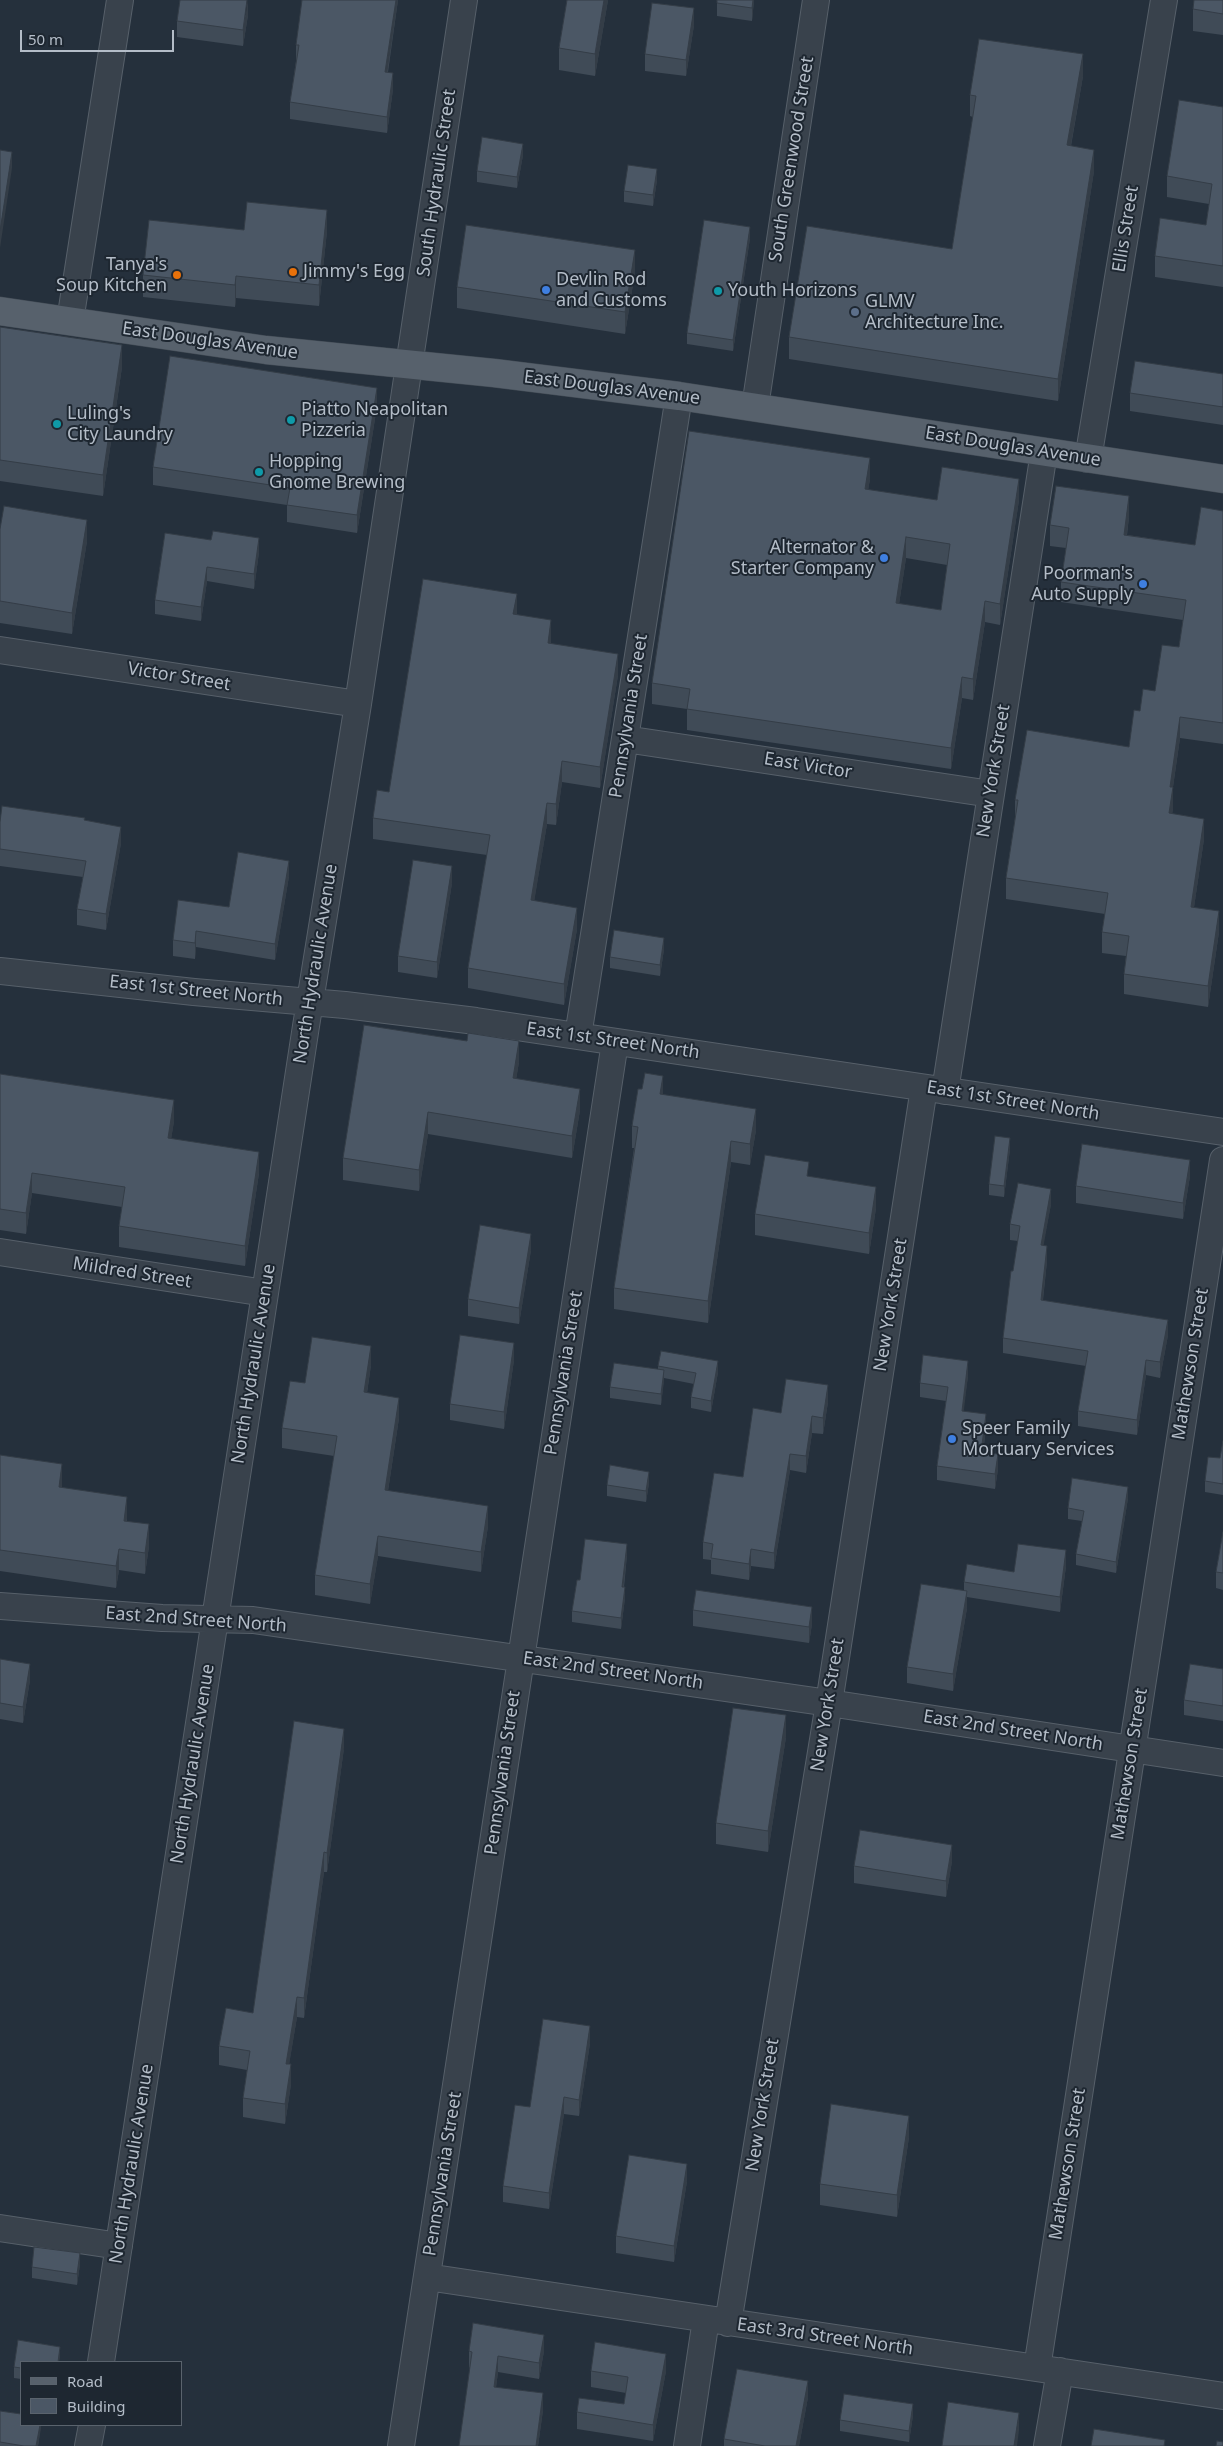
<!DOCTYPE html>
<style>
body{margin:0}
#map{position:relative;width:1223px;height:2446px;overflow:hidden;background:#25303c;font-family:"Noto Sans",sans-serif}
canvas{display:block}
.legend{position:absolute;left:20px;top:2361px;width:162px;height:65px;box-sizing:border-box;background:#1e2731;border:1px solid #5a636d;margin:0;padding:6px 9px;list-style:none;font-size:15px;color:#b4bdc8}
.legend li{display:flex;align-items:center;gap:10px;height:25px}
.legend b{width:25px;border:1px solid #5a636d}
.scale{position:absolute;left:20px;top:30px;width:154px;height:22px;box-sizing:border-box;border:2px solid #b4bdc8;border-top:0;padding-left:6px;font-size:15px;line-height:18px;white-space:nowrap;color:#b4bdc8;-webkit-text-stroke:4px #1e2731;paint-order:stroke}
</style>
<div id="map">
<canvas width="1223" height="2446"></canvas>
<ul class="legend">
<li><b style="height:6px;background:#57616c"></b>Road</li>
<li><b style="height:14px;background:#4b5765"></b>Building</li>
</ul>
<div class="scale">50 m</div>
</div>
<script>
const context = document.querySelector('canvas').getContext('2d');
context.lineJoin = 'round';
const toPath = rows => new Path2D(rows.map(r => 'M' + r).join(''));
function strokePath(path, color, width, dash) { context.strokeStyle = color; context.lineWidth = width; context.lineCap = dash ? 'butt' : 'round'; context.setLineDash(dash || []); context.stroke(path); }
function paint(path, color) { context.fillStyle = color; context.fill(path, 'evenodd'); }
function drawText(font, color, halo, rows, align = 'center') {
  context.font = font + ' "Noto Sans",sans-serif'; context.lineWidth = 4; context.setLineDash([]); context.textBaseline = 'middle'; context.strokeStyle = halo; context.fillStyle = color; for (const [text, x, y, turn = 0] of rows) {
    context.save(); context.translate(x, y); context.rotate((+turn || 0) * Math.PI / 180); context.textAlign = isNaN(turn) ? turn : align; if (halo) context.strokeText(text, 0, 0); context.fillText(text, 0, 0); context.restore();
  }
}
const minor = toPath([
 [70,321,120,0],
 [755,407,816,0],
 [1088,459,1164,0],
 [0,650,358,704],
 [625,739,991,794],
 [0,971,194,992,345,1005,476,1021,1223,1132],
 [578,1036,679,396],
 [945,1091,1044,452],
 [0,1252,265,1293],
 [0,1606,162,1618,253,1620,829,1703,1223,1763],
 [0,2228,119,2246],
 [427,2277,1223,2396],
 [728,2323,829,1703,924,1088],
 [101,2362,306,1026,358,704,464,0],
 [1037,2368,1223,1160],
 [88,2446,92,2425],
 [401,2446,615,1042],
 [687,2446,706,2319],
 [1047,2446,1060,2371]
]);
const major = toPath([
 [0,311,266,350,494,373,679,396,1223,479]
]);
strokePath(minor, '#57606a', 28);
strokePath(major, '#424b55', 29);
strokePath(minor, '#39424c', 26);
strokePath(major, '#57616c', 28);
paint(toPath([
 [302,0,398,0,388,72,393,89,387,133,290,119,290,102,296,61,296,45],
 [567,0,608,0,595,76,559,70,559,48],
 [717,0,754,0,752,21,717,16],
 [1223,0,1223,35,1193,31,1193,9],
 [248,15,243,46,177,37,177,21],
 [694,25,686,76,645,71,645,54],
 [1083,76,1071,146,1094,171,1058,401,789,359,789,337,952,249,973,117,970,116,970,95],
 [1223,107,1223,287,1155,277,1155,256,1206,225,1209,204,1167,197,1167,176],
 [523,155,517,188,477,182,477,171],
 [657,180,653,206,624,202,624,191],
 [244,230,327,231,319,306,236,298,235,307,143,297,143,275],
 [750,238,733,351,687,344,687,333],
 [635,272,625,334,457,308,457,287],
 [0,327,122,367,103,496,0,481],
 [1223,374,1223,425,1130,411,1130,393],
 [377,406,357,533,287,522,287,505,153,485,153,467],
 [870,479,868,490,937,500,1019,500,1000,625,985,622,973,700,962,698,951,769,687,730,687,709,652,704,652,683],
 [906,558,947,565,941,610,899,604],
 [1223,511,1223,744,1180,738,1173,787,1173,808,1172,814,1204,839,1194,907,1219,932,1208,1007,1124,994,1124,974,1126,956,1102,953,1102,932,1105,914,1006,899,1006,878,1015,818,1015,800,1129,747,1140,711,1155,691,1179,647,1183,620,1061,602,1061,582,1066,548,1050,546,1050,525,1129,517,1127,535,1195,545],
 [0,529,87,541,72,634,0,623],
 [165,533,259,552,254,589,207,581,201,621,155,614,155,600],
 [517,615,551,641,551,644,618,675,600,788,562,782,556,825,547,824,534,901,577,929,564,1005,468,988,468,968,487,855,373,839,373,818,389,792],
 [85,820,121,843,106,930,77,925,77,909,83,877,0,866,0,822],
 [289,876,275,960,196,947,195,959,173,956,173,940,229,907],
 [452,883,437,978,398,972,398,956],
 [664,949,660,976,610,968,610,957],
 [519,1062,516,1079,580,1110,572,1158,428,1134,419,1191,343,1180,343,1158],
 [0,1074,174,1121,171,1139,259,1173,245,1266,119,1247,119,1226,122,1207,32,1193,26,1234,0,1230],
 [663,1095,756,1130,750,1165,731,1162,708,1323,614,1309,614,1288,634,1148,632,1148,632,1126],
 [1010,1149,1004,1197,989,1195,989,1184],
 [809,1176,876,1208,869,1254,755,1235,755,1214],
 [1190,1176,1183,1219,1076,1203,1076,1186],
 [1051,1204,1043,1245,1047,1261,1043,1300,1168,1335,1160,1378,1146,1375,1137,1435,1078,1426,1078,1411,1086,1366,1003,1353,1003,1338,1018,1241,1010,1240,1010,1224],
 [531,1250,519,1324,468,1316,468,1299],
 [514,1360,504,1429,450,1420,450,1404],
 [371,1365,367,1393,399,1418,388,1491,488,1526,481,1572,378,1556,370,1604,315,1595,315,1575,334,1456,282,1448,282,1428,305,1383],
 [658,1366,718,1372,711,1412,691,1408,691,1397,694,1384,664,1378,661,1405,610,1398,610,1387,658,1370],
 [968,1376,963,1411,986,1429,983,1452,998,1469,995,1489,937,1480,937,1466,946,1401,920,1397,920,1383],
 [828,1402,823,1434,812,1433,806,1473,790,1470,774,1569,751,1566,749,1580,711,1574,711,1560,703,1559,703,1542,781,1413],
 [1223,1441,1223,1495,1205,1492,1205,1481,1220,1458],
 [0,1455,62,1485,62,1488,127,1518,127,1521,149,1546,145,1574,119,1570,116,1588,0,1571],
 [649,1483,646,1502,607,1496,607,1485],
 [1128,1498,1116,1573,1076,1565,1076,1554,1082,1521,1068,1519,1068,1508],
 [1223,1532,1223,1590,1216,1588,1216,1572],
 [627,1555,624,1587,625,1598,621,1629,572,1622,572,1611,580,1580],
 [1066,1566,1060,1612,967,1597,967,1608,953,1691,907,1683,907,1667,964,1591,964,1582,1014,1572],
 [693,1610,812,1624,809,1643,693,1626],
 [0,1659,30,1680,23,1723,0,1719],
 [1223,1669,1223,1721,1184,1715,1184,1700],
 [786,1737,768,1852,716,1844,716,1823],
 [344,1748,327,1872,324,1872,304,2018,297,2017,289,2064,291,2084,285,2124,243,2117,243,2098,247,2070,219,2065,219,2046,253,2013],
 [952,1861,946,1897,854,1883,854,1866],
 [590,2043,579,2116,564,2114,549,2209,503,2202,503,2186,530,2107],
 [909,2137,897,2217,820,2205,820,2184],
 [687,2181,674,2262,616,2253,616,2236],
 [80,2264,77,2285,32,2278,32,2267],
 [18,2340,60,2347,59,2362,21,2362,21,2379,14,2378,14,2367],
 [469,2351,544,2351,539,2379,498,2372,496,2387,543,2410,538,2446,470,2368,469,2367],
 [591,2371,666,2371,653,2441,577,2429,577,2412,624,2404,626,2393,591,2387],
 [808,2397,799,2446,724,2446,724,2439],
 [0,2411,41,2425,38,2446,0,2446],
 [913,2415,909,2442,840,2431,840,2420]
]), '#404b57');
paint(toPath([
 [248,0,248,15,243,46,243,30],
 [396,0,398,0,385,88,385,72],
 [604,0,608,0,595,76,595,54],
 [753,0,754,0,752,21,752,8],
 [694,8,694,25,686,76,686,60],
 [1083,54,1083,76,1067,167,1067,145],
 [393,73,393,89,387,133,387,117],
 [523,144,523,155,517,188,517,177],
 [1094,150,1094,171,1058,401,1058,379],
 [12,152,12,168,0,248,0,231],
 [657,169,657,180,653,206,653,195],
 [327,210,327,231,319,306,319,285],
 [750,227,750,238,733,351,733,340],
 [635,250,635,272,625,334,625,312],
 [236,276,236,298,235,307,235,285],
 [122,345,122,367,103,496,103,475],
 [377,388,377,406,357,533,357,515],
 [870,458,870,479,865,510,865,489],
 [1019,479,1019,500,1000,625,1000,604],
 [1129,496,1129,517,1124,555,1124,535],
 [87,520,87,541,72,634,72,613],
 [906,537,906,558,896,624,896,603],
 [259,538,259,552,254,589,254,574],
 [207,567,207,581,201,621,201,607],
 [517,594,517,615,513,614],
 [985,601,985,622,973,700,973,679],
 [551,620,551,641,548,664,548,643],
 [618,654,618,675,600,788,600,767],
 [962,677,962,698,951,769,951,748],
 [1180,717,1180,738,1170,807,1170,787],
 [562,761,562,782,556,825,556,804],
 [1173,787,1173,808,1169,834,1169,813],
 [547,803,547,824,531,921,531,900],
 [1204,819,1204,839,1191,928,1191,907],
 [121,827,121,843,106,930,106,914],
 [289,861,289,876,275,960,275,944],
 [452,866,452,883,437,978,437,962],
 [577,908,577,929,564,1005,564,984],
 [1219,911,1219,932,1208,1007,1208,986],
 [196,931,196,947,195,959,195,943],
 [664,938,664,949,660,976,660,965],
 [519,1041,519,1062,513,1100,513,1078],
 [663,1076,663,1097,660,1094],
 [580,1089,580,1110,572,1158,572,1136],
 [174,1100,174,1121,168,1159,168,1138],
 [756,1109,756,1130,750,1165,750,1144],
 [428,1112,428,1134,419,1191,419,1170],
 [1010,1138,1010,1149,1004,1197,1004,1186],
 [731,1141,731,1162,708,1323,708,1301],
 [259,1152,259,1173,245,1266,245,1246],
 [1190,1160,1190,1176,1183,1219,1183,1203],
 [32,1173,32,1193,26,1234,26,1213],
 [876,1187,876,1208,869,1254,869,1233],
 [1051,1189,1051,1204,1041,1260,1041,1245],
 [531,1234,531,1250,519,1324,519,1308],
 [1047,1246,1047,1261,1041,1315,1041,1300],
 [1168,1320,1168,1335,1160,1378,1160,1362],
 [514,1343,514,1360,504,1429,504,1412],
 [371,1346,371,1365,364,1412,364,1392],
 [1146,1360,1146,1375,1137,1435,1137,1420],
 [718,1361,718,1372,711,1412,711,1401],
 [968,1361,968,1376,962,1426,962,1411],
 [664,1370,664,1381,661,1405,661,1394],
 [828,1385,828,1402,823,1434,823,1418],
 [399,1398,399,1418,385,1510,385,1490],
 [986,1414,986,1429,981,1466,981,1452],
 [812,1416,812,1433,806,1473,806,1456],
 [790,1454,790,1470,774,1569,774,1553],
 [998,1454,998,1469,995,1489,995,1474],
 [62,1464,62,1485,59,1509,59,1487],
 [649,1472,649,1483,646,1502,646,1491],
 [1128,1487,1128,1498,1116,1573,1116,1562],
 [127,1497,127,1518,124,1542,124,1521],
 [488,1506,488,1526,481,1572,481,1552],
 [149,1524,149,1546,145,1574,145,1553],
 [378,1536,378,1556,370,1604,370,1584],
 [627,1544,627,1555,622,1598,622,1587],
 [119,1549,119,1570,116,1588,116,1566],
 [751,1549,751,1566,749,1580,749,1564],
 [1066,1550,1066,1566,1060,1612,1060,1597],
 [625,1587,625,1598,621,1629,621,1618],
 [967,1591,967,1608,953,1691,953,1674],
 [812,1607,812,1624,809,1643,809,1627],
 [30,1664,30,1680,23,1723,23,1707],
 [786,1715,786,1737,768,1852,768,1831],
 [344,1729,344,1748,327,1872,327,1853],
 [952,1845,952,1861,946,1897,946,1881],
 [324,1852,324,1872,304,2018,304,1998],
 [297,1997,297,2017,286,2083,286,2064],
 [590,2026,590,2043,579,2116,579,2100],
 [291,2064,291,2084,285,2124,285,2104],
 [564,2097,564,2114,549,2209,549,2193],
 [909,2116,909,2137,897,2217,897,2195],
 [687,2164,687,2181,674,2262,674,2246],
 [80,2253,80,2264,77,2285,77,2274],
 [544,2335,544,2351,539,2379,539,2363],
 [60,2347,60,2358,59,2362,58,2362],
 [666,2354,666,2371,653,2441,653,2425],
 [498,2356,498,2372,494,2403,494,2387],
 [808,2381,808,2397,799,2446,796,2446],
 [543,2393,543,2410,538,2446,536,2446],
 [913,2404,913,2415,909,2442,909,2431],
 [1019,2413,1019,2430,1017,2446,1014,2446],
 [40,2425,41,2425,41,2428,38,2446,36,2446]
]), '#343d47');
const building = toPath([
 [180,0,247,0,243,30,177,21,180,0],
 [302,0,396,0,385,72,393,73,387,117,290,102,299,45,296,45,302,0],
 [567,0,604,0,595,54,559,48,567,0],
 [717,0,753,0,752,8,717,3,717,0],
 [1194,0,1223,0,1223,14,1193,9,1194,0],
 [652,3,694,8,686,60,645,54,652,3],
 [979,39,1083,54,1067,145,1094,150,1058,379,789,337,807,226,952,249,976,96,970,95,979,39],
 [1179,100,1223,107,1223,266,1155,256,1160,218,1206,225,1212,184,1167,176,1179,100],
 [482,137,523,144,517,177,477,171,482,137],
 [0,150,12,152,0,231,0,150],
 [628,165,657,169,653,195,624,191,628,165],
 [247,202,327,210,319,285,236,276,235,285,143,275,149,220,244,230,247,202],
 [704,220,750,227,733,340,687,333,704,220],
 [466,225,635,250,625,312,457,287,466,225],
 [0,327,122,345,103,475,0,460,0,327],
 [170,356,377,388,357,515,287,505,290,488,153,467,170,356],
 [1135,361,1223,374,1223,407,1130,393,1135,361],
 [689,431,870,458,865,489,937,500,942,467,1019,479,1000,604,985,601,973,679,962,677,951,748,687,709,690,689,652,683,689,431],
 [906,537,950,544,941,610,896,603,906,537],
 [1056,486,1129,496,1124,535,1195,545,1201,507,1223,511,1223,723,1180,717,1170,787,1173,787,1169,813,1204,819,1191,907,1219,911,1208,986,1124,974,1129,936,1102,932,1108,893,1006,878,1018,800,1015,800,1027,730,1129,747,1134,710,1140,711,1143,689,1155,691,1162,645,1179,647,1186,600,1061,582,1069,528,1050,525,1056,486],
 [4,506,87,520,72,613,0,601,0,529,4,506],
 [213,531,259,538,254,574,207,567,201,607,155,600,165,533,211,540,213,531],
 [423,579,517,594,513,614,551,620,548,643,618,654,600,767,562,761,556,804,547,803,531,900,577,908,564,984,468,968,490,835,373,818,377,790,389,792,423,579],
 [2,806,85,818,84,820,121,827,106,914,77,909,86,861,0,849,0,822,2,806],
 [238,852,289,861,275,944,196,931,195,943,173,940,178,900,229,907,238,852],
 [413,860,452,866,437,962,398,956,413,860],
 [614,930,664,938,660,965,610,957,614,930],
 [364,1025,467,1041,468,1033,519,1041,513,1078,580,1089,572,1136,428,1112,419,1170,343,1158,364,1025],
 [645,1073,663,1076,660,1094,756,1109,750,1144,731,1141,708,1301,614,1288,638,1127,632,1126,638,1089,642,1089,645,1073],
 [0,1074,174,1100,168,1138,259,1152,245,1246,119,1226,125,1187,32,1173,26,1213,0,1209,0,1074],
 [995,1136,1010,1138,1004,1186,989,1184,995,1136],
 [1082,1144,1190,1160,1183,1203,1076,1186,1082,1144],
 [765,1155,809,1162,807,1176,876,1187,869,1233,755,1214,765,1155],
 [1018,1183,1051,1189,1041,1245,1047,1246,1041,1300,1168,1320,1160,1362,1146,1360,1137,1420,1078,1411,1088,1351,1003,1338,1011,1271,1013,1271,1020,1226,1010,1224,1018,1183],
 [480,1225,531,1234,519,1308,468,1299,480,1225],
 [460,1335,514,1343,504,1412,450,1404,460,1335],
 [312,1337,371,1346,364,1392,399,1398,385,1490,488,1506,481,1552,378,1536,370,1584,315,1575,337,1436,282,1428,290,1381,305,1383,312,1337],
 [661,1351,718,1361,711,1401,691,1397,696,1373,658,1366,661,1351],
 [923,1355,968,1361,962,1411,986,1414,981,1452,998,1454,995,1474,937,1466,948,1387,920,1383,923,1355],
 [614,1363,664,1370,661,1394,610,1387,614,1363],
 [786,1379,828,1385,823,1418,812,1416,806,1456,790,1454,774,1553,751,1549,749,1564,711,1558,713,1544,703,1542,714,1473,743,1477,753,1408,781,1413,786,1379],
 [1223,1441,1223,1484,1205,1481,1208,1457,1220,1458,1223,1441],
 [0,1455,62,1464,59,1487,127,1497,124,1521,149,1524,145,1553,119,1549,116,1566,0,1550,0,1455],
 [610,1465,649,1472,646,1491,607,1485,610,1465],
 [1072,1478,1128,1487,1116,1562,1076,1554,1084,1511,1068,1508,1072,1478],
 [1223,1532,1223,1573,1216,1572,1223,1532],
 [585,1539,627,1544,622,1587,625,1587,621,1618,572,1611,577,1580,580,1580,585,1539],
 [1018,1544,1066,1550,1060,1597,964,1582,967,1564,1014,1572,1018,1544],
 [921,1584,967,1591,953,1674,907,1667,921,1584],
 [696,1590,812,1607,809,1627,693,1610,696,1590],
 [0,1659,30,1664,23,1707,0,1703,0,1659],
 [1190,1664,1223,1669,1223,1706,1184,1700,1190,1664],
 [733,1708,786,1715,768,1831,716,1823,733,1708],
 [294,1721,344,1729,327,1853,324,1852,304,1998,297,1997,286,2064,291,2064,285,2104,243,2098,250,2051,219,2046,226,2008,253,2013,294,1721],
 [860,1830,952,1845,946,1881,854,1866,860,1830],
 [543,2019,590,2026,579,2100,564,2097,549,2193,503,2186,515,2105,530,2107,543,2019],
 [831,2104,909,2116,897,2195,820,2184,831,2104],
 [629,2155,687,2164,674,2246,616,2236,629,2155],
 [34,2247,80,2253,77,2274,32,2267,34,2247],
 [473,2323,544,2335,539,2363,498,2356,494,2387,543,2393,536,2446,459,2446,472,2352,469,2351,473,2323],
 [18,2340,60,2347,58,2362,21,2362,21,2368,14,2367,18,2340],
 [595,2342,666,2354,653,2425,577,2412,579,2398,624,2404,628,2377,591,2371,595,2342],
 [737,2369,808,2381,796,2446,765,2446,724,2439,737,2369],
 [844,2394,913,2404,909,2431,840,2420,844,2394],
 [948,2402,1019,2413,1014,2446,942,2446,948,2402],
 [0,2411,21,2414,21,2425,40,2425,36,2446,24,2446,0,2442,0,2411],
 [1094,2429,1165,2440,1164,2446,1091,2446,1094,2429],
 [1217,2441,1223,2442,1223,2446,1216,2446,1217,2441]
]);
paint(building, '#4b5765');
strokePath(building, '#343d47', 1);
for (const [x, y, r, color] of [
 [293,272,5,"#e8710a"],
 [177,275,5,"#e8710a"],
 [546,290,5,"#3f7fe0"],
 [718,291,5,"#0f9aa8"],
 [855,312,5,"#5c6f8a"],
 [291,420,5,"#0f9aa8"],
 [57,424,5,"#0f9aa8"],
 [259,472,5,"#0f9aa8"],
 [884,558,5,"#3f7fe0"],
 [1143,584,5,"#3f7fe0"],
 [952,1439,5,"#3f7fe0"]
]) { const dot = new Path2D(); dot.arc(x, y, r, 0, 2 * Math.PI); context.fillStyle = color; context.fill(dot); strokePath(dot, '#1e2731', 2); }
drawText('18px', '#b4bdc8', '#1e2731', [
 ["South Greenwood Street",792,159,-81],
 ["South Hydraulic Street",437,183,-82],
 ["Ellis Street",1126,229,-81],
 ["East Douglas Avenue",210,341,8],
 ["East Douglas Avenue",612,388,7],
 ["East Douglas Avenue",1013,447,9],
 ["Victor Street",179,677,9],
 ["Pennsylvania Street",629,716,-81],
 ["East Victor",808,766,9],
 ["New York Street",994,771,-81],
 ["North Hydraulic Avenue",316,964,-81],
 ["East 1st Street North",196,991,6],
 ["East 1st Street North",613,1041,8],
 ["East 1st Street North",1013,1101,9],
 ["Mildred Street",132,1273,9],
 ["New York Street",891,1305,-81],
 ["North Hydraulic Avenue",254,1364,-81],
 ["Mathewson Street",1191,1364,-81],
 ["Pennsylvania Street",564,1373,-81],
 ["East 2nd Street North",196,1620,4],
 ["East 2nd Street North",613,1671,8],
 ["New York Street",828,1705,-81],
 ["East 2nd Street North",1013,1731,9],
 ["North Hydraulic Avenue",193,1764,-81],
 ["Mathewson Street",1130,1764,-81],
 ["Pennsylvania Street",503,1773,-82],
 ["New York Street",763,2105,-81],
 ["North Hydraulic Avenue",132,2164,-81],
 ["Mathewson Street",1068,2164,-81],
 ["Pennsylvania Street",443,2174,-81],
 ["East 3rd Street North",825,2337,8]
]);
drawText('18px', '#b4bdc8', '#1e2731', [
 ["Tanya's",167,265,"right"],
 ["Soup Kitchen",167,286,"right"],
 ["Jimmy's Egg",303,272],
 ["Devlin Rod",556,280],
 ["and Customs",556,301],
 ["Youth Horizons",728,291],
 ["GLMV",865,302],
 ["Architecture Inc.",865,323],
 ["Piatto Neapolitan",301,410],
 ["Pizzeria",301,431],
 ["Luling's",67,414],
 ["City Laundry",67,435],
 ["Hopping",269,462],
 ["Gnome Brewing",269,483],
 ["Alternator &",874,548,"right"],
 ["Starter Company",874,569,"right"],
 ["Poorman's",1133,574,"right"],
 ["Auto Supply",1133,595,"right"],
 ["Speer Family",962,1429],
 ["Mortuary Services",962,1450]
], 'left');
</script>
